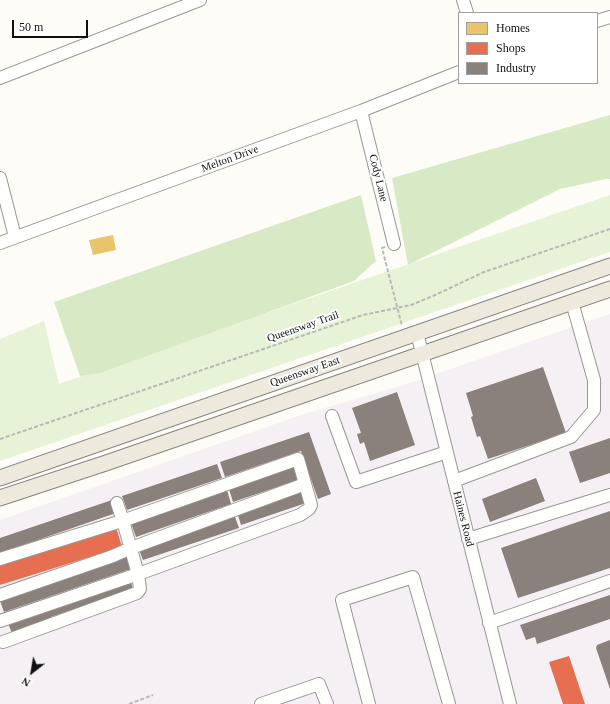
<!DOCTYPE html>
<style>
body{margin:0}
#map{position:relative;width:610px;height:704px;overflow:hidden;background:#fdfcf7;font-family:"Times New Roman",serif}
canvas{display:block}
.legend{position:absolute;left:458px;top:12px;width:140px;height:72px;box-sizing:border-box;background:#fff;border:1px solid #a0a0a0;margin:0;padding:5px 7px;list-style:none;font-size:12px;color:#111}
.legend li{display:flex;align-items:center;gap:8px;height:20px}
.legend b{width:20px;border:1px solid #a0a0a0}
.north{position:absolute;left:12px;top:652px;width:40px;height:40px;-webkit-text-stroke:3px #fff;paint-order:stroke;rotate:211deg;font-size:11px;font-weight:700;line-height:16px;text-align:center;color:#111}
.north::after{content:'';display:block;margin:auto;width:14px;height:18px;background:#111;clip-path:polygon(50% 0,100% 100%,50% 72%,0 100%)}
.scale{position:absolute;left:12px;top:20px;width:76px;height:18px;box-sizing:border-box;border:2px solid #111;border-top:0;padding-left:5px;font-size:12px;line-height:14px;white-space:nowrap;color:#111;-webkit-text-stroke:3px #fff;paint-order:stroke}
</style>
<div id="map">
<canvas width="610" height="704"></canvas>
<ul class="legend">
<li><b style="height:11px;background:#e9c46a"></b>Homes</li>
<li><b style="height:11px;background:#e76f51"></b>Shops</li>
<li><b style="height:11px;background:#8a817c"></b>Industry</li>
</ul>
<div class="north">N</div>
<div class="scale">50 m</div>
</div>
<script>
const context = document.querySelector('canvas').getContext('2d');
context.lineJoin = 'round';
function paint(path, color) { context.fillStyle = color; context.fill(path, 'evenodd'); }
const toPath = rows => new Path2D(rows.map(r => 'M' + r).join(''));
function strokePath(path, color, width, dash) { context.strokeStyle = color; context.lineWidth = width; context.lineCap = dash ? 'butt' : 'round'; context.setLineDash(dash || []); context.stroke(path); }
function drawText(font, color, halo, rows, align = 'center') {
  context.font = font + ' "Times New Roman",serif'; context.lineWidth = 4; context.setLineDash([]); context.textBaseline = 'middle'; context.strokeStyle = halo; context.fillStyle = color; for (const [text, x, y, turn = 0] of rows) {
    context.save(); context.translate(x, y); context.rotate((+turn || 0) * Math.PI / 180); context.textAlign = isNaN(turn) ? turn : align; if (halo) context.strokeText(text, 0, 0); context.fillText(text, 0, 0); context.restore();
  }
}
paint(toPath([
 [610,314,610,704,0,704,0,520,307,413,404,385]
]), '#f5f0f3');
paint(toPath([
 [610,195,610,252,0,461,0,339,44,321,59,384]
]), '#e7f3d7');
paint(toPath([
 [610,115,610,179,606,179,560,189,408,265,392,178],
 [361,195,376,261,354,281,100,373,80,376,54,302]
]), '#d8eac5');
paint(toPath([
 [113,235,116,250,93,255,89,240]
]), '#e9c46a');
paint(toPath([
 [116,527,122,547,0,585,0,563],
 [569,656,585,704,563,704,549,662]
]), '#e76f51');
paint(toPath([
 [543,367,566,433,488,459,480,436,477,437,471,417,473,416,466,393],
 [397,392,415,445,370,461,364,442,360,444,357,434,361,433,352,408],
 [309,432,331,494,318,499,301,451,225,477,220,462],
 [610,438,610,473,580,483,569,452],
 [217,464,222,478,127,510,122,496],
 [294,467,298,480,233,502,229,489],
 [536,478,545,501,490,522,482,499],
 [227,490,231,504,136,537,131,523],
 [301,490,306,503,241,525,237,512],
 [112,500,116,513,0,553,0,538],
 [610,511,610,568,518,598,501,548],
 [234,514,239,528,143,560,138,547],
 [126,555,131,569,4,612,0,601,0,598],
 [130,579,133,589,51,617,52,619,12,633,7,621],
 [610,595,610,619,537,644,535,637,526,640,520,625],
 [610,640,610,689,596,648,597,645]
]), '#8a817c');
const minor = toPath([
 [463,0,467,13],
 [597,21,610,17],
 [0,78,200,0],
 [361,111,394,244],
 [0,178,15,237],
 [0,243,361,111,459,72],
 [417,333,510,704],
 [332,416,356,482,447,452],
 [454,481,571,437,594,410,594,380,572,302],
 [468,539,610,495],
 [0,559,125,520,298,459,311,505,309,509,300,515,141,573,0,621],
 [0,595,113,556,131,548,305,484],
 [489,623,610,581],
 [3,642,137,593,140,589,138,574,123,521,117,503],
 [261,704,319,684,327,704],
 [369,704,342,600,413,577,449,704]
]);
const major = toPath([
 [0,478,610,266],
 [0,498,106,463,610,289]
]);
strokePath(minor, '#979795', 14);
strokePath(major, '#858482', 17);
strokePath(toPath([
 [385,247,382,248,402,326],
 [0,439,363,315,411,305,433,296,484,272,610,229],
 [129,704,153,695]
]), '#b9b9b8', 2, [4, 2]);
strokePath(minor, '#fffffe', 12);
strokePath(major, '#ede9dc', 15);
drawText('11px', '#111', '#fff', [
 ["Melton Drive",230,159,-20],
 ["Cody Lane",378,178,76],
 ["Queensway Trail",303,327,-19],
 ["Queensway East",305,372,-19],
 ["Haines Road",463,519,76]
]);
</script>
